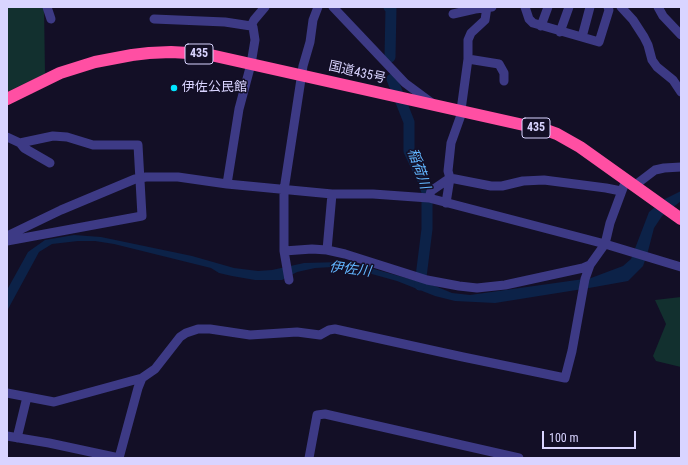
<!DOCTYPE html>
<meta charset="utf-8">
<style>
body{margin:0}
#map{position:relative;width:688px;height:465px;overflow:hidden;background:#130f26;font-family:"Roboto Condensed",sans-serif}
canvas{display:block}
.frame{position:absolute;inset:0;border:8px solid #d9d4ff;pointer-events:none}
.scale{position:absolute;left:542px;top:431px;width:94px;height:18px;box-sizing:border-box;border:2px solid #d9d4ff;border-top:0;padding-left:5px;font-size:12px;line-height:14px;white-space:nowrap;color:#d9d4ff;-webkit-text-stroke:3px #130f26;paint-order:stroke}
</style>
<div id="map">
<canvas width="688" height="465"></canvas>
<div class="frame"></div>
<div class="scale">100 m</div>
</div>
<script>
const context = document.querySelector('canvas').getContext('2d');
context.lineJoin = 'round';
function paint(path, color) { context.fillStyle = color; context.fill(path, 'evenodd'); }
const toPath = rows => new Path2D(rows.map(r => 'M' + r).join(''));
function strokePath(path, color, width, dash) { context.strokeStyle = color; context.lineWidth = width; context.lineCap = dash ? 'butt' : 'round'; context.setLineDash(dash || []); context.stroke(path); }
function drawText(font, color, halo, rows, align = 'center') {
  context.font = font + ' "Roboto Condensed","Noto Sans JP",sans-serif'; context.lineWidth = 3; context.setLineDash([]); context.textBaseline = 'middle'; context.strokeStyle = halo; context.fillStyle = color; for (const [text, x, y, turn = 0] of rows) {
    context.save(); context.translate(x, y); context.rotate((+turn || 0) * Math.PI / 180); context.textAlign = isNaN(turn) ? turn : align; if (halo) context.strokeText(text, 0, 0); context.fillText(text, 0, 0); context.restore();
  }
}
paint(toPath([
 [7,7,44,7,45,74,7,92],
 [681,297,681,367,656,361,653,356,666,324,655,300]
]), '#12302f');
paint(toPath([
 [681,191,681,201,662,216,654,228,647,255,643,266,628,281,589,288,495,303,455,301,435,296,397,281,361,271,332,267,315,268,297,272,282,280,255,280,232,276,219,273,211,268,114,244,95,241,78,241,52,244,39,252,7,311,7,290,28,252,45,240,74,235,101,237,192,256,234,268,258,271,272,270,304,263,342,262,356,264,435,286,452,293,470,295,591,278,623,266,631,259,649,212,665,199]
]), '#0c2248');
strokePath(toPath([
 [389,7,391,8,390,57],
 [392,79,409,122,409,151,423,180,427,192,427,229,420,285]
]), '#0c2248', 11);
strokePath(toPath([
 [47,7,51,19],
 [333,7,405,83,432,103],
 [525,7,529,19,533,23,599,42,609,10,608,7],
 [621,7,633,20,644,37,648,45,652,60,657,67,673,80,681,92],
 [658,7,663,16,681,35],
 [453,14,475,9,492,7],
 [154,19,225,22,251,26,253,27,255,40,251,64,239,109,227,184],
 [251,26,254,20,265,7],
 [541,26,548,7],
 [560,32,569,7],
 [582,37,590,7],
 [468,59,499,64,504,73,504,81],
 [7,137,20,143,53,136,67,137,93,145,138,145,142,216,7,241],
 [20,143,24,148,50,163],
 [634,186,655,170,664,168,681,167],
 [429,198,431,191,450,178,491,186,502,186,523,181,544,180,606,188,621,191],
 [446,203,450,178,448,171,451,143,461,115,461,110,468,59,468,40,471,33,485,20,487,7],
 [7,236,61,210,135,179,146,177,178,177,227,184,332,194,373,194,429,198,605,244,681,267],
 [327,250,332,194],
 [284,251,312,249,327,250,345,254,427,280,459,286,477,288,505,285,583,268,590,265],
 [289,280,284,251,284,190,303,66,310,42,313,20,318,7],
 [142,378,155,369,180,337,186,333,198,329,210,329,250,335,297,332,320,335,329,330,335,329,463,357,565,378,572,351,585,279,590,265,605,244,610,223,626,180],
 [7,393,54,402,142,378,138,388,119,458],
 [7,436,49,443,119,458],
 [17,438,27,397],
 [309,458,317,415,325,414,519,458]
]), '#3d3a85', 9);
strokePath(toPath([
 [7,99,60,73,95,62,132,55,149,53,171,52,206,54,546,130,557,134,580,147,681,219]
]), '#ff4fa3', 12);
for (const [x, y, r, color] of [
 [174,88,4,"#00e5ff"]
]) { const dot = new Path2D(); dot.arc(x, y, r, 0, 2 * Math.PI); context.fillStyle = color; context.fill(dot); strokePath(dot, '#130f26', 1.5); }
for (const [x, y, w] of [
 [199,54,28],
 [536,128,28]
]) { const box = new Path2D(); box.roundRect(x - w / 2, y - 10, w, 20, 3); context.fillStyle = '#130f26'; context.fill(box); strokePath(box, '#d9d4ff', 1); }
drawText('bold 12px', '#d9d4ff', null, [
 ["435",199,54],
 ["435",536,128]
]);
drawText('13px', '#d9d4ff', '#130f26', [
 ["国道435号",357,73,13]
]);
drawText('13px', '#d9d4ff', '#130f26', [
 ["伊佐公民館",182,88]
], 'left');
drawText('italic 14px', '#62b6ff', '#130f26', [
 ["稲荷川",418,169,71],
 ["伊佐川",350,270,7]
]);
</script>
